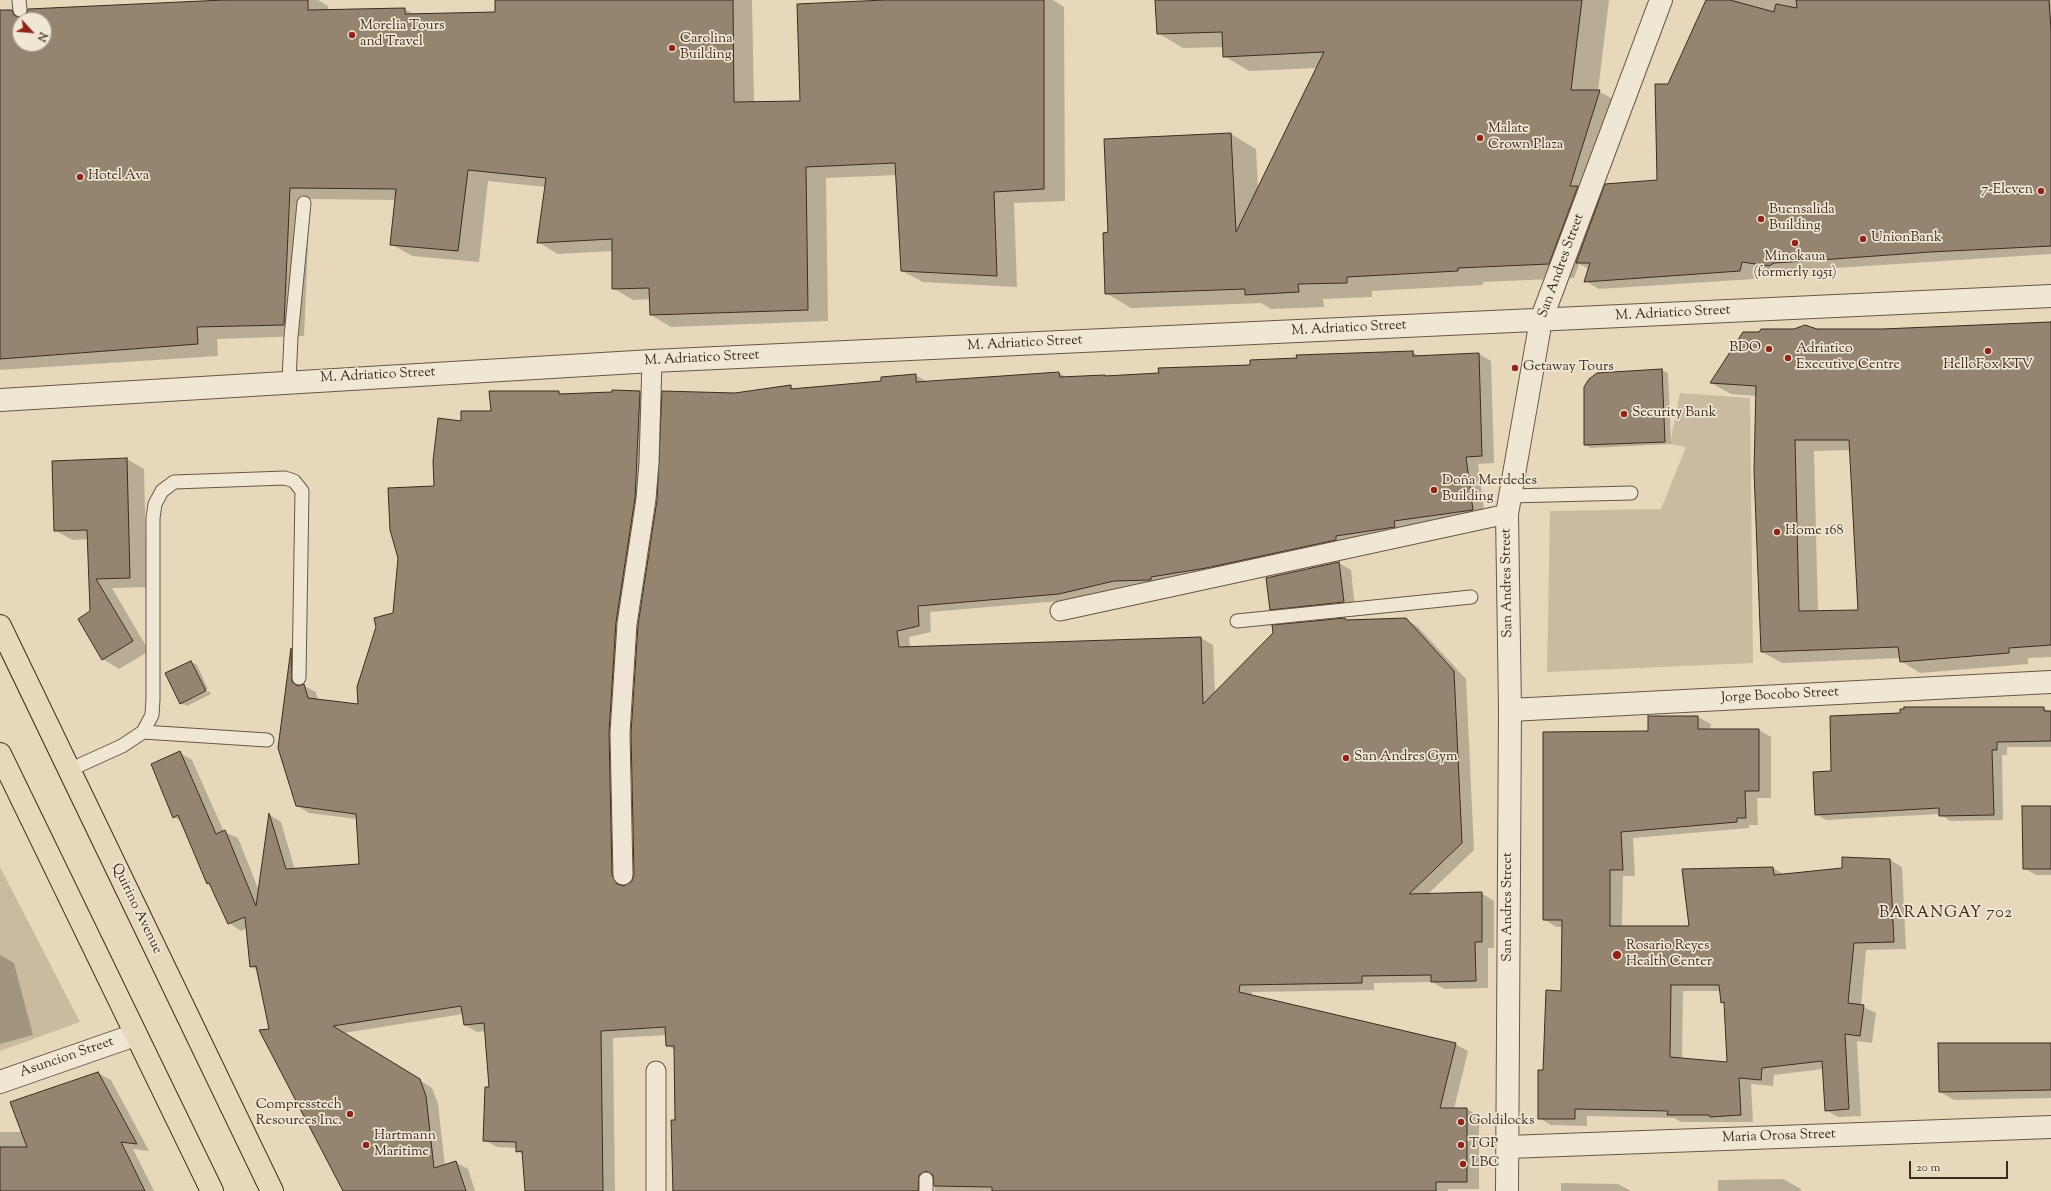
<!DOCTYPE html>
<meta charset="utf-8">
<style>
body{margin:0}
#map{position:relative;width:2051px;height:1191px;overflow:hidden;background:#e7d8bb;font-family:"Sorts Mill Goudy",serif}
canvas{display:block}
.north{position:absolute;left:12px;top:12px;width:40px;height:40px;box-sizing:border-box;background:#efe6d3;border:1px solid #a79c8b;border-radius:50%;rotate:116deg;font-size:11px;font-weight:700;line-height:16px;text-align:center;color:#3c2c1e}
.north::after{content:'';display:block;margin:auto;width:14px;height:18px;background:#8f2418;clip-path:polygon(50% 0,100% 100%,50% 72%,0 100%)}
.scale{position:absolute;left:1909px;top:1161px;width:99px;height:18px;box-sizing:border-box;border:2px solid #3c2c1e;border-top:0;padding-left:5px;font-size:12px;line-height:14px;white-space:nowrap;color:#3c2c1e;-webkit-text-stroke:3px #efe6d3;paint-order:stroke}
</style>
<div id="map">
<canvas width="2051" height="1191"></canvas>
<div class="north">N</div>
<div class="scale">20 m</div>
</div>
<script>
const context = document.querySelector('canvas').getContext('2d');
context.lineJoin = 'round';
function paint(path, color) { context.fillStyle = color; context.fill(path, 'evenodd'); }
const toPath = rows => new Path2D(rows.map(r => 'M' + r).join(''));
function strokePath(path, color, width, dash) { context.strokeStyle = color; context.lineWidth = width; context.lineCap = dash ? 'butt' : 'round'; context.setLineDash(dash || []); context.stroke(path); }
function drawText(font, color, halo, rows, align = 'center') {
  context.font = font + ' "Sorts Mill Goudy",serif'; context.lineWidth = 3.5; context.setLineDash([]); context.textBaseline = 'middle'; context.strokeStyle = halo; context.fillStyle = color; for (const [text, x, y, turn = 0] of rows) {
    context.save(); context.translate(x, y); context.rotate((+turn || 0) * Math.PI / 180); context.textAlign = isNaN(turn) ? turn : align; if (halo) context.strokeText(text, 0, 0); context.fillText(text, 0, 0); context.restore();
  }
}
paint(toPath([
 [1680,393,1750,398,1753,663,1547,672,1550,511,1661,509,1686,447,1670,444],
 [0,867,80,1022,0,1051]
]), '#cabba0');
paint(toPath([
 [225,0,318,0,328,6,328,10,404,9,414,14,496,13,496,0,752,0,754,103,801,102,886,0,1053,0,1064,7,1065,201,1014,203,1017,287,923,282,902,271,897,175,826,178,828,321,671,327,651,315,651,299,633,300,613,288,613,251,558,254,538,242,546,187,488,181,479,262,412,256,391,244,396,200,310,199,304,336,217,339,218,356,0,370,0,11,12,11,24,18],
 [20,20,44,20,44,44,20,44],
 [1156,0,1609,0,1598,91,1625,105,1596,198,1600,200,1658,181,1669,85,1707,0,2051,0,2051,254,1789,271,1784,274,1756,269,1754,279,1599,289,1585,281,1589,269,1579,264,1574,278,1483,282,1483,285,1372,291,1372,297,1323,299,1324,307,1271,309,1261,303,1131,308,1106,293,1109,233,1231,134,1256,149,1258,189,1317,68,1249,71,1224,56,1223,47,1183,48,1158,33],
 [2051,322,2051,657,2028,658,2028,664,1920,673,1901,661,1900,658,1782,663,1762,652,1757,396,1731,394,1711,383,1817,330,1882,330],
 [1851,450,1859,611,1818,612,1814,451],
 [1413,352,1420,357,1479,354,1491,361,1494,463,1478,464,1485,517,1071,600,930,612,931,632,909,637,910,648,1201,638,1213,645,1215,694,1345,619,1348,621,1405,619,1418,627,1466,679,1474,850,1428,894,1481,893,1494,901,1494,948,1488,948,1488,988,1444,989,1433,982,1374,983,1374,990,1252,992,1251,996,1455,1044,1468,1051,1454,1109,1467,1109,1479,1116,1479,1189,1448,1189,1448,1191,935,1191,934,1180,930,1186,930,1191,672,1191,676,1121,675,1050,667,1045,667,1035,613,1038,615,1191,526,1191,524,1155,517,1151,517,1148,497,1147,484,1140,490,1088,486,1031,477,1032,465,1025,463,1014,344,1033,432,1088,438,1104,445,1166,455,1162,468,1169,475,1191,345,1191,270,1030,258,971,251,966,247,928,241,931,229,923,211,885,208,883,182,822,174,817,180,753,192,760,224,832,238,838,259,891,270,815,281,822,295,870,360,865,357,819,309,813,296,805,279,748,292,650,304,656,304,686,316,692,318,700,359,705,394,613,436,486,462,422,559,392,563,395,640,392,652,399,628,630,624,883,626,886,633,881,736,394,791,387,796,390,882,382,915,375,928,382,1059,373,1068,378,1107,377],
 [1662,370,1668,373,1671,444,1591,448,1585,445,1598,374],
 [127,459,144,469,147,587,112,588,149,651,119,669,103,659,91,612,89,539,72,540,55,530,53,462],
 [1339,563,1351,570,1355,609,1283,616,1271,609],
 [191,662,197,665,208,689,183,701,183,703,209,691,211,694,187,706,181,703],
 [1905,708,2044,708,2051,712,2051,747,2007,747,2007,755,2002,755,2003,820,1950,821,1940,814,1826,820,1816,814,1832,772,1905,710],
 [1649,717,1698,717,1711,724,1710,730,1759,730,1771,737,1771,798,1757,798,1758,825,1749,825,1749,828,1633,838,1635,876,1623,876,1622,927,1690,927,1773,868,1785,875,1843,869,1890,860,1902,867,1906,949,1866,950,1861,1006,1876,1013,1872,1043,1857,1041,1861,1116,1838,1117,1826,1110,1823,1069,1774,1075,1773,1086,1751,1084,1753,1122,1681,1122,1674,1118,1587,1116,1587,1126,1551,1125,1539,1118,1544,1071,1562,992,1563,927,1556,927,1544,919,1649,732],
 [1683,991,1721,991,1722,1002,1725,1004,1728,1063,1682,1059],
 [2051,807,2051,875,2036,875,2024,868],
 [0,955,14,963,33,1035,0,1044],
 [2051,1044,2051,1098,1954,1100,1940,1092],
 [98,1073,111,1080,149,1151,133,1149,154,1191,0,1191,0,1132,22,1132],
 [1783,1179,1801,1189,1801,1191,1718,1191,1718,1180],
 [1561,1183,1618,1184,1631,1191,1561,1191]
]), '#0003');
const building = toPath([
 [224,0,308,0,308,10,405,8,405,14,495,12,495,0,733,0,734,102,800,101,797,4,885,0,1044,0,1044,189,994,192,997,276,901,271,895,163,806,167,808,310,650,315,649,288,612,289,612,239,537,243,546,178,468,170,458,251,390,245,396,189,290,188,284,325,197,327,198,344,0,359,0,10,12,10,14,15,20,18,25,16,28,9,224,0],
 [20,20,44,20,44,44,20,44,20,20],
 [1155,0,1582,0,1571,90,1600,90,1570,186,1578,186,1549,264,1458,268,1458,271,1347,277,1347,283,1298,284,1299,292,1245,295,1245,289,1105,294,1103,233,1108,232,1104,139,1231,133,1236,232,1324,52,1223,57,1222,32,1157,34,1155,0],
 [1706,0,1730,0,1774,12,1776,4,1797,8,1796,0,2049,0,2051,31,2051,246,1930,252,1807,261,1774,263,1769,266,1742,262,1740,271,1584,282,1590,263,1576,263,1605,184,1657,180,1655,84,1668,84,1706,0],
 [2051,322,2051,645,2009,648,2009,653,1900,662,1898,647,1761,652,1754,471,1756,386,1710,383,1743,332,1759,332,1761,329,1794,329,1805,325,1817,329,1882,329,2051,322],
 [1795,440,1849,440,1858,610,1799,611,1795,440],
 [1413,351,1413,356,1479,353,1482,456,1466,457,1473,510,1394,521,1395,527,1336,536,1336,540,1206,568,1151,577,1151,580,1114,581,1059,594,918,606,919,626,897,631,899,647,1201,637,1203,704,1273,633,1272,625,1345,618,1346,620,1406,618,1454,671,1462,843,1409,894,1482,892,1482,942,1475,942,1476,981,1431,982,1431,975,1362,976,1362,983,1240,985,1239,992,1456,1043,1440,1108,1467,1108,1467,1182,1436,1182,1436,1191,992,1191,992,1187,934,1186,933,1175,926,1171,919,1175,918,1191,673,1191,671,1120,675,1120,674,1046,666,1046,665,1027,601,1031,603,1191,525,1191,522,1151,516,1152,516,1142,483,1141,485,1087,489,1087,484,1023,464,1025,461,1006,333,1026,420,1079,426,1096,434,1168,456,1161,466,1191,343,1191,259,1030,269,1029,256,966,250,967,245,917,228,924,209,883,207,884,178,815,173,818,151,764,180,751,216,834,225,830,256,906,269,813,286,869,359,864,356,814,296,806,278,748,291,648,292,682,298,686,304,684,308,698,358,704,357,687,376,627,374,618,393,613,398,558,390,530,388,488,434,486,433,461,438,418,461,421,461,411,491,411,489,391,559,391,559,394,612,392,612,390,640,391,635,498,616,622,609,732,612,875,617,884,624,886,632,881,634,875,631,733,638,625,657,500,662,391,735,393,791,385,791,389,881,381,881,377,916,374,916,382,1059,372,1060,377,1105,375,1105,376,1159,373,1158,368,1250,365,1250,360,1297,358,1296,355,1413,351],
 [1662,369,1665,442,1584,445,1584,387,1589,379,1597,373,1662,369],
 [127,458,130,578,96,579,133,641,102,660,78,619,90,611,87,530,54,531,52,461,127,458],
 [1339,562,1344,602,1270,610,1266,578,1339,562],
 [191,661,206,691,180,704,165,673,191,661],
 [1904,707,2044,707,2044,711,2051,711,2051,741,1997,742,1997,750,1992,750,1994,815,1939,816,1939,808,1815,815,1813,772,1831,771,1830,716,1900,713,1900,709,1904,709,1904,707],
 [1648,716,1698,716,1698,729,1759,729,1759,791,1745,791,1746,818,1737,818,1737,822,1621,832,1623,870,1610,870,1610,926,1689,926,1682,869,1773,867,1774,875,1842,868,1842,857,1890,859,1894,942,1854,943,1848,1003,1864,1005,1860,1036,1845,1034,1849,1109,1825,1111,1822,1061,1762,1068,1761,1080,1739,1078,1741,1115,1710,1117,1709,1115,1667,1115,1668,1111,1575,1109,1575,1119,1538,1119,1538,1070,1543,1070,1546,990,1561,991,1562,920,1543,920,1543,732,1648,731,1648,716],
 [1671,985,1719,985,1721,1003,1724,1002,1727,1062,1670,1057,1671,985],
 [2022,806,2051,806,2051,869,2023,869,2022,806],
 [1938,1043,2051,1043,2051,1090,1939,1092,1938,1043],
 [98,1072,137,1144,121,1142,145,1191,0,1191,0,1147,27,1147,10,1102,98,1072]
]);
paint(building, '#958570');
strokePath(building, '#3c2c1e', 1);
const service = toPath([
 [19,0,20,10],
 [289,381,291,337,304,203],
 [1510,496,1631,493],
 [1237,621,1471,597],
 [143,732,267,740],
 [69,770,122,746,143,732,152,715,153,699,153,518,155,504,162,491,174,482,285,478,294,481,302,491,299,678],
 [926,1191,926,1179]
]);
const pedestrian = toPath([
 [1060,611,1507,514],
 [623,875,620,733,627,624,646,499,649,463,652,361],
 [656,1191,656,1071]
]);
const minor = toPath([
 [1508,1147,2051,1127]
]);
const tertiary = toPath([
 [0,400,652,361,2051,296],
 [1510,710,2051,682],
 [0,1082,135,1035],
 [1507,1191,1510,710,1507,514,1541,320,1661,0]
]);
const primary = toPath([
 [0,626,272,1191],
 [0,754,212,1191]
]);
strokePath(service, '#675745', 15);
strokePath(pedestrian, '#675745', 21);
strokePath(minor, '#675745', 24);
strokePath(tertiary, '#675745', 24);
strokePath(primary, '#3c2c1e', 24);
strokePath(service, '#efe6d3', 13);
strokePath(pedestrian, '#efe6d3', 19);
strokePath(minor, '#efe6d3', 22);
strokePath(tertiary, '#efe6d3', 22);
strokePath(primary, '#e7d8bb', 22);
for (const [x, y, r, color] of [
 [352,35,4,"#8f2418"],
 [672,48,4,"#8f2418"],
 [1480,138,4,"#8f2418"],
 [80,177,4,"#8f2418"],
 [2041,191,4,"#8f2418"],
 [1761,219,4,"#8f2418"],
 [1863,239,4,"#8f2418"],
 [1795,243,4,"#8f2418"],
 [1769,349,4,"#8f2418"],
 [1988,351,4,"#8f2418"],
 [1788,358,4,"#8f2418"],
 [1515,368,4,"#8f2418"],
 [1624,414,4,"#8f2418"],
 [1434,490,4,"#8f2418"],
 [1777,532,4,"#8f2418"],
 [1346,758,4,"#8f2418"],
 [1617,955,5,"#8f2418"],
 [350,1114,4,"#8f2418"],
 [1461,1122,4,"#8f2418"],
 [366,1145,4,"#8f2418"],
 [1461,1145,4,"#8f2418"],
 [1463,1164,4,"#8f2418"]
]) { const dot = new Path2D(); dot.arc(x, y, r, 0, 2 * Math.PI); context.fillStyle = color; context.fill(dot); strokePath(dot, '#efe6d3', 1.5); }
drawText('14px', '#3c2c1e', '#efe6d3', [
 ["Morelia Tours",360,27],
 ["and Travel",360,43],
 ["Carolina",680,40],
 ["Building",680,56],
 ["Malate",1488,130],
 ["Crown Plaza",1488,146],
 ["Hotel Ava",88,177],
 ["7-Eleven",2033,191,"right"],
 ["Buensalida",1769,211],
 ["Building",1769,227],
 ["UnionBank",1871,239],
 ["Minokaua",1795,258,"center"],
 ["(formerly 1951)",1795,274,"center"],
 ["BDO",1761,349,"right"],
 ["Adriatico",1796,350],
 ["Executive Centre",1796,366],
 ["HelloFox KTV",1988,366,"center"],
 ["Getaway Tours",1523,368],
 ["Security Bank",1632,414],
 ["Doña Merdedes",1442,482],
 ["Building",1442,498],
 ["Home 168",1785,532],
 ["San Andres Gym",1354,758],
 ["Rosario Reyes",1626,947],
 ["Health Center",1626,963],
 ["Compresstech",342,1106,"right"],
 ["Resources Inc.",342,1122,"right"],
 ["Goldilocks",1469,1122],
 ["Hartmann",374,1137],
 ["Maritime",374,1153],
 ["TGP",1469,1145],
 ["LBC",1471,1164]
], 'left');
drawText('14px', '#3c2c1e', '#efe6d3', [
 ["San Andres Street",1562,266,-70],
 ["M. Adriatico Street",1673,314,-3],
 ["M. Adriatico Street",1349,329,-3],
 ["M. Adriatico Street",1025,344,-3],
 ["M. Adriatico Street",702,359,-3],
 ["M. Adriatico Street",378,376,-3],
 ["San Andres Street",1508,583,-91],
 ["Jorge Bocobo Street",1780,696,-3],
 ["San Andres Street",1509,907,-90],
 ["Quirino Avenue",136,909,64],
 ["Asuncion Street",67,1058,-19],
 ["Maria Orosa Street",1779,1137,-2]
]);
context.letterSpacing = '1px';
drawText('16px', '#3c2c1e', '#efe6d3', [
 ["BARANGAY 702",1946,914]
]);
context.letterSpacing = '0px';
</script>
